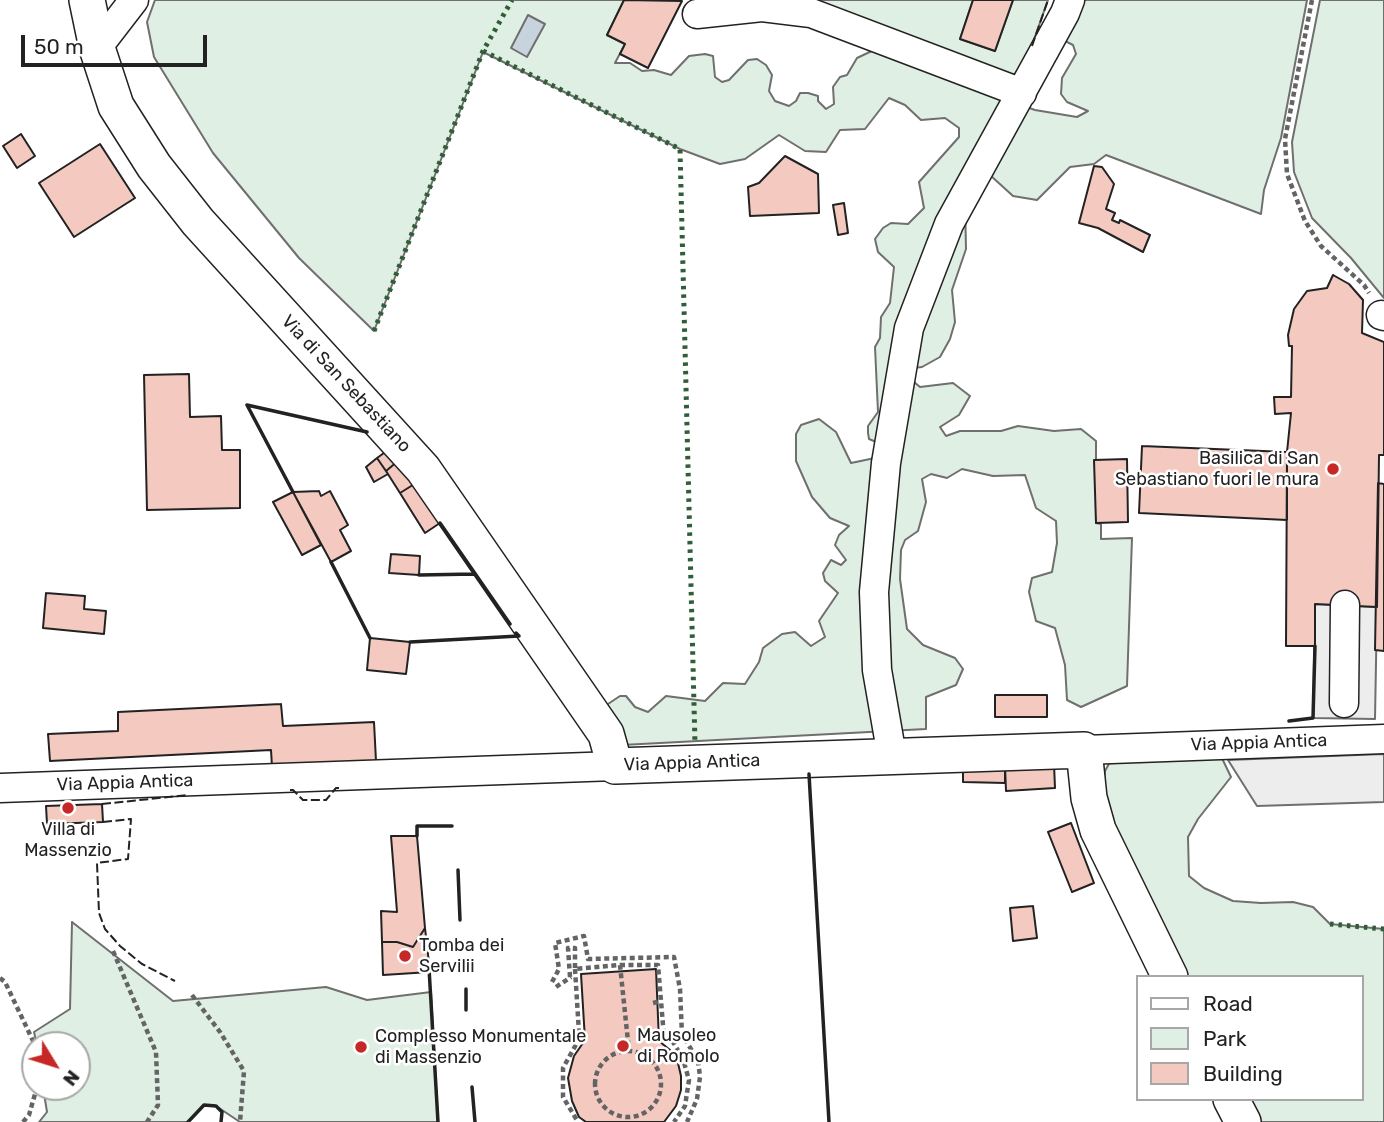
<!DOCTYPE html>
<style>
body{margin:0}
#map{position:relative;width:1384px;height:1122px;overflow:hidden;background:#fff;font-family:Rubik,sans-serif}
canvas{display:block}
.legend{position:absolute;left:1136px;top:975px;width:228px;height:126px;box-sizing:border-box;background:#fff;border:2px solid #a7a7a7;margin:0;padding:9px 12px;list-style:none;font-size:21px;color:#222}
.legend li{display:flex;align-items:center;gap:14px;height:35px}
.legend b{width:35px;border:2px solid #a7a7a7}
.north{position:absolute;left:21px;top:1031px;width:70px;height:70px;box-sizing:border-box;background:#fff;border:2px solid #a7a7a7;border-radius:50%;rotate:128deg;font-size:19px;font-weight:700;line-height:28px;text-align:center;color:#222}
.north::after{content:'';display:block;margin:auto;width:24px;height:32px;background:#c62828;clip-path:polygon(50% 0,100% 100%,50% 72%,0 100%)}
.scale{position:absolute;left:21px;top:35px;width:186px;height:32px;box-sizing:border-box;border:4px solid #222;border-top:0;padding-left:9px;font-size:21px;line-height:24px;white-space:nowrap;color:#222;-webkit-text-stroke:5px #fff;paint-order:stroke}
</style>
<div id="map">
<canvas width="1384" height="1122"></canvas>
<ul class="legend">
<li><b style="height:9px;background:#fff"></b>Road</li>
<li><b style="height:19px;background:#e0efe3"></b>Park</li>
<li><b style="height:19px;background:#f3c9c0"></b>Building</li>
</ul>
<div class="north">N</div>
<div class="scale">50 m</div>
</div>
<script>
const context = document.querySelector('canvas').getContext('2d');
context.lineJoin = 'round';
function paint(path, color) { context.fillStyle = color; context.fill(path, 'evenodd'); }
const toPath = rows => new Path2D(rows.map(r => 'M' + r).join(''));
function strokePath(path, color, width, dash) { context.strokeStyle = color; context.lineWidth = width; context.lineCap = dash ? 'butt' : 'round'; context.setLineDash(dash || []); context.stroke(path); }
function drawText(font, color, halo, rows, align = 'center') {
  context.font = font + ' Rubik,sans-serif'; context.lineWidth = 5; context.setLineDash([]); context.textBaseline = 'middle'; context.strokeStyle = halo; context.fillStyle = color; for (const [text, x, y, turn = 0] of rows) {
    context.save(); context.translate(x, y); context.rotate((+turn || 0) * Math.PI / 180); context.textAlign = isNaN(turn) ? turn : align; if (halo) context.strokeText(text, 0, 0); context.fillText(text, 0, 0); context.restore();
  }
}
const green = toPath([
 [155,0,624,0,607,35,625,44,615,63,630,63,642,71,654,70,671,75,689,56,705,54,713,56,715,77,722,82,729,80,748,60,757,59,766,65,772,75,769,91,775,101,789,106,796,101,800,93,808,93,818,96,818,101,826,109,834,104,833,87,840,77,847,75,857,58,876,49,897,60,1035,110,1077,117,1088,111,1067,102,1061,94,1062,78,1076,54,1073,45,1059,38,1080,0,1307,0,1281,138,1264,190,1261,214,1106,155,1094,164,1070,167,1037,200,1013,196,990,175,965,203,966,249,952,290,955,322,950,339,940,357,922,367,913,368,914,382,920,387,953,383,970,396,959,415,940,427,946,436,960,431,1001,431,1018,426,1054,431,1081,429,1096,441,1096,523,1101,524,1101,539,1132,538,1127,686,1081,707,1067,700,1065,665,1055,628,1036,621,1029,592,1032,578,1052,572,1057,543,1056,521,1036,508,1025,475,993,476,962,469,947,478,931,474,922,479,926,502,918,531,905,540,901,550,900,579,907,629,923,645,955,658,963,669,956,685,926,697,926,729,622,745,606,711,608,704,620,696,626,696,635,707,648,712,666,696,705,701,723,683,745,684,759,662,763,648,782,634,795,632,811,646,825,637,819,621,838,593,825,581,823,573,831,560,841,565,846,560,835,545,839,535,849,526,830,518,812,497,796,461,796,434,801,425,819,419,836,432,851,463,875,458,881,444,869,439,868,433,868,426,878,412,875,347,880,338,881,317,890,303,894,267,878,252,875,239,883,228,891,223,908,224,924,208,919,182,959,137,959,128,945,118,921,120,905,105,889,98,865,129,840,130,826,152,805,151,779,135,745,159,720,164,680,149,483,52,374,331,299,258,213,153,154,57,147,22,155,0],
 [761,0,973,0,960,39,995,51,1013,0,1048,0,1030,51,1015,74,1001,74,761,0],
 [1320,0,1384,0,1384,298,1351,258,1312,218,1294,172,1292,142,1320,0],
 [1116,751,1219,752,1231,777,1198,819,1188,837,1189,876,1204,888,1233,901,1261,903,1293,902,1313,907,1330,924,1384,929,1384,1122,1260,1122,1249,1099,1361,1099,1361,977,1187,977,1113,831,1104,785,1105,771,1116,751],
 [72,922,173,1001,326,987,367,1000,431,992,438,1122,240,1122,216,1106,204,1105,188,1122,39,1122,47,1112,43,1087,77,1087,77,1045,37,1045,34,1032,70,1009,72,922]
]);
paint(green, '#e0efe3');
strokePath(green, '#6f6f6f', 2);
const parking = toPath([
 [1315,604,1377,607,1375,719,1313,718,1315,604],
 [1384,754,1384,802,1257,806,1228,760,1384,754]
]);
paint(parking, '#ededed');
strokePath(parking, '#6f6f6f', 2);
const water = toPath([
 [528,15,545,24,527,57,511,48,528,15]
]);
paint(water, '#c7d3dd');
strokePath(water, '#6f6f6f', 2);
const building = toPath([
 [624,0,682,1,648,68,620,54,625,44,607,35,624,0],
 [973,0,1013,0,995,51,960,39,973,0],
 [21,134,35,156,17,168,3,146,21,134],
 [100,144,135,198,74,237,39,183,100,144],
 [785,156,818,174,819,213,750,216,748,187,759,183,785,156],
 [1094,166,1102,167,1114,184,1106,209,1115,213,1112,220,1119,223,1120,220,1150,235,1143,252,1098,228,1079,223,1094,166],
 [844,203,848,233,838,235,833,205,844,203],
 [1333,275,1349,284,1363,300,1362,333,1384,342,1384,455,1379,455,1377,607,1315,604,1315,646,1286,646,1287,452,1291,413,1275,414,1274,397,1291,397,1292,346,1289,346,1288,335,1294,309,1307,291,1327,288,1333,275],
 [189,374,190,417,221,416,222,450,240,450,240,508,147,510,144,375,189,374],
 [1142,446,1287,452,1287,520,1139,513,1142,446],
 [388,450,398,461,386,471,377,458,388,450],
 [377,458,388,474,374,482,366,467,377,458],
 [1127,459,1128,522,1096,523,1094,460,1127,459],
 [398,461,416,483,400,493,386,471,398,461],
 [416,483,440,523,425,533,400,493,416,483],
 [1378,483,1384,484,1384,651,1375,650,1378,483],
 [319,491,321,496,330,491,348,525,340,530,351,551,331,562,293,492,319,491],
 [293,492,321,545,302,555,273,502,293,492],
 [391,554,420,556,419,575,389,573,391,554],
 [46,593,85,596,84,609,106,611,104,634,43,628,46,593],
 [370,638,410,642,406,674,367,670,370,638],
 [995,695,1047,695,1047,717,995,717,995,695],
 [281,704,283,726,374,722,376,761,272,767,271,750,50,761,48,734,118,731,118,712,281,704],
 [1054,764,1055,788,1006,791,1005,766,1054,764],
 [963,765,1005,766,1005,783,963,782,963,765],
 [102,804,103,822,47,824,46,806,102,804],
 [1071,823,1094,883,1072,892,1048,832,1071,823],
 [391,836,417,836,425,928,413,947,397,942,382,942,381,911,397,912,391,836],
 [1033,906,1037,938,1013,941,1010,908,1033,906],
 [425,928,430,972,383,975,382,942,397,942,413,947,425,928],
 [656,969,659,1041,670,1050,678,1063,681,1076,681,1090,676,1106,664,1122,586,1122,579,1117,572,1101,568,1078,574,1056,585,1040,581,974,656,969]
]);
paint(building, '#f3c9c0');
strokePath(building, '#222', 2);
const minor = toPath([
 [697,14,762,7,811,13,1022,93],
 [97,48,134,0],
 [1381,315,1384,316],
 [1344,703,1345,605],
 [1084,750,1384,739],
 [892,756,877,670,874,592,886,463,909,328,949,224,1065,13,1070,0],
 [0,788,615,766]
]);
const major = toPath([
 [87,0,97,48,116,106,154,166,198,222,423,469,606,734,615,766,1084,750,1089,798,1098,830,1170,977],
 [1231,1099,1243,1122]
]);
strokePath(minor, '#222', 31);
strokePath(major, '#222', 38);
strokePath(toPath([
 [1312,0,1285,139,1287,174,1305,221,1321,246,1364,285,1369,293],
 [113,951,156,1052,158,1105,147,1122],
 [620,965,658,965,664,1037,673,1042,683,1059,689,1080,685,1106,674,1122],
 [575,969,579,1033,578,1041,563,1068,563,1097,578,1122],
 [570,977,568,948,575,948,575,969,620,965,629,1051],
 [0,978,5,982,35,1045],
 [552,982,559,969,555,943,584,936,588,959,674,957,680,989,682,1035,698,1060,700,1077,697,1099,687,1122],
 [556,987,571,977],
 [192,995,220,1032,244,1071,240,1122],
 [653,1003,661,1001],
 '595 1084a33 33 0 1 1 66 0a33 33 0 1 1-66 0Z',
 [23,1122,29,1115,37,1087]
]), '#646464', 4.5, [5, 3.5]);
strokePath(minor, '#fff', 28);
strokePath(major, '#fff', 35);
strokePath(toPath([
 [483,51,680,149,695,744],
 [374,331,483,51,512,0],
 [1330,924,1384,929]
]), '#2f5e38', 5, [3.5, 5]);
strokePath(toPath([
 [1032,46,1048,0],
 [290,790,293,790,303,800,326,800,336,788,339,788],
 [102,804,188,795],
 [103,822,131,819,128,859,97,863,99,913,105,929,120,946,142,964,175,981]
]), '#222', 2, [9, 3.5]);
strokePath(toPath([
 [293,492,247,405,367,432],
 [440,523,510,624],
 [331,562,370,638],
 [419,575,475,574],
 [410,642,519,636,516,633],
 [1289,721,1313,718,1315,646],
 [809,774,829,1122],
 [417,836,417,826,452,826],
 [458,870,460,920],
 [429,968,438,1122],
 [466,1010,466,989],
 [472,1087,475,1122],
 [188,1122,204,1105,216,1106,222,1112,221,1122]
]), '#222', 3.5);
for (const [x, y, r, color] of [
 [1333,469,7,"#c62828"],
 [68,808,7,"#c62828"],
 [405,956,7,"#c62828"],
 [623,1046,7,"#c62828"],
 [361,1047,7,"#c62828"]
]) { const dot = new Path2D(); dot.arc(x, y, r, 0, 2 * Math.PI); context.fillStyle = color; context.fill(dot); strokePath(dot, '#fff', 2.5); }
drawText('18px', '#222', '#fff', [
 ["Via di San Sebastiano",346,384,47],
 ["Via Appia Antica",1259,743,-2],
 ["Via Appia Antica",692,763,-2],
 ["Via Appia Antica",125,783,-2]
]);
drawText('18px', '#222', '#fff', [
 ["Basilica di San",1319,459,"right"],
 ["Sebastiano fuori le mura",1319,480,"right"],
 ["Villa di",68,830,"center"],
 ["Massenzio",68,851,"center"],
 ["Tomba dei",419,946],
 ["Servilii",419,967],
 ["Mausoleo",637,1036],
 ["di Romolo",637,1057],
 ["Complesso Monumentale",375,1037],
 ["di Massenzio",375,1058]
], 'left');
</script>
